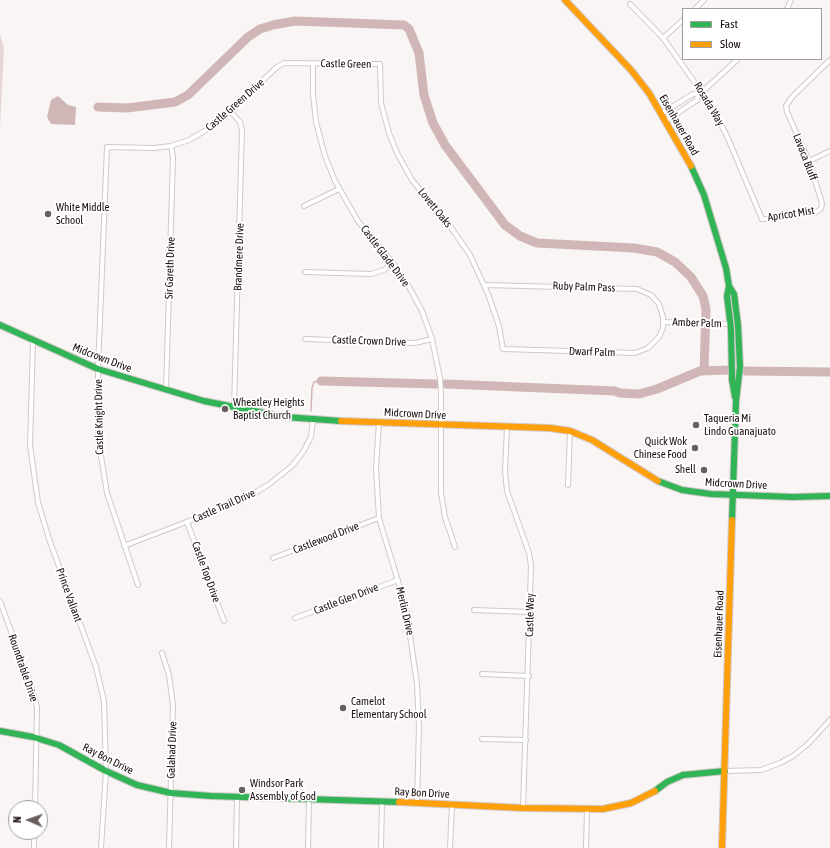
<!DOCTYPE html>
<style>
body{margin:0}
#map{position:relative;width:830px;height:848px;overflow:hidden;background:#faf5f5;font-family:"Asap Condensed",sans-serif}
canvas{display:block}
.legend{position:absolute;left:682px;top:8px;width:140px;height:52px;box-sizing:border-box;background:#fff;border:1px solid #a49f9f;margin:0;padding:5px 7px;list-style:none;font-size:12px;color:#1b0e0e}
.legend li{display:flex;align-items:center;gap:8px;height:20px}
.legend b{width:20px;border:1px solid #a49f9f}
.north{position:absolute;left:8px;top:800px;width:40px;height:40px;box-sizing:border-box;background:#fff;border:1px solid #a49f9f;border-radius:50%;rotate:272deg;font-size:11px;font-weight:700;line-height:16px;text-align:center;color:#1b0e0e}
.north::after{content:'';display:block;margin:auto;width:14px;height:18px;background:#695f5f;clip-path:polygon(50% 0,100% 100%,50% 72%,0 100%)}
</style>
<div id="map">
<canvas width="830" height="848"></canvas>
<ul class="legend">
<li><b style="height:5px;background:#30b455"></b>Fast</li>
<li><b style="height:5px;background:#ff9f0a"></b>Slow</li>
</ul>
<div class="north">N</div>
</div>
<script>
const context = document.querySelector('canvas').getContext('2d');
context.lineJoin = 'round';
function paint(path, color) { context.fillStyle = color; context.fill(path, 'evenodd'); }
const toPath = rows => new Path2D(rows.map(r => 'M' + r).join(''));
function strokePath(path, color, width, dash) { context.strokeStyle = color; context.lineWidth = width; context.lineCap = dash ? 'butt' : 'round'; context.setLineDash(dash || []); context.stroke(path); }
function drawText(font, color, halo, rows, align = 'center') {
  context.font = font + ' "Asap Condensed",sans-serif'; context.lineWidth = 3.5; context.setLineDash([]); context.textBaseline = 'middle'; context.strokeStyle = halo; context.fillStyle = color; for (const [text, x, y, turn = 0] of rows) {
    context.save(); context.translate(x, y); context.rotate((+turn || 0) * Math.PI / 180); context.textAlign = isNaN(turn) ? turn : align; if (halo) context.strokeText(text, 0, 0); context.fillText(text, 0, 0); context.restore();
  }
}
paint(toPath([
 [0,34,4,48,0,130]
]), '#e7d6d6');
paint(toPath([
 [58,96,68,105,76,107,75,125,51,124,47,117,51,100]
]), '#d1b6b7');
strokePath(toPath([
 [311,411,312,388,314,382,321,381]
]), '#d1b6b7', 1.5);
strokePath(toPath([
 [98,107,127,108,175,102,188,95,248,37,260,29,273,25,295,21,404,25,409,29,419,53,424,95,433,123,445,145,505,225,520,236,537,243,634,248,657,252,675,262,691,277,703,296,706,309,704,371],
 [746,371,830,372],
 [321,381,436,384],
 [446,384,615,391,620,393,639,394,657,389,700,371,729,370]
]), '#d1b6b7', 9);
const street = toPath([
 [630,4,663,38,708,101,727,136,762,219,767,219,816,212,821,209,822,203,809,161,787,112,786,106,792,97,830,60],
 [695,9,704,0],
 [787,9,791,0],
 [663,38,683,20],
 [313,63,313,94,316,122,325,156,335,181,358,221,393,263,409,287,422,311,432,339,440,378,441,392,441,493,445,517,455,547],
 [230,111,240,122,242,131,234,407],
 [662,113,693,94,702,92,738,59],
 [667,120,697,100,698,94],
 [809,161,830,151],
 [304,206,339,189],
 [305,272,371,274,384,270,393,263],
 [664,322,730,324],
 [305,339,415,343,432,339],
 [33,341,30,445,38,502,49,539,96,667,104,701,106,771,101,848],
 [166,390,173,157,171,146],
 [379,422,376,469,379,518,406,608,417,684,419,727,417,803],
 [507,427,505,471,507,491,529,553,531,566,523,808],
 [568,485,570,431],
 [187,522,224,621],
 [124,546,241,501,268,485,292,466,303,452,311,437,313,420],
 [273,558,379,518],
 [138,585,107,493,98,438,98,369,107,147,154,148,171,146,189,140,215,125,277,67,284,63,380,64,381,103,389,133,397,153,412,180,450,226,470,255,488,294,499,326,503,349,635,353,648,348,659,337,663,328,663,317,659,304,651,295,637,289,485,285],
 [0,601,32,689,37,707,35,808],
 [474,610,530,612],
 [295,618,398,580],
 [162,653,169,675,173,705,169,848],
 [482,674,529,676],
 [482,739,526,740],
 [725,771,761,770,780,763,793,756,808,744,830,720],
 [34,848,34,832],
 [236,848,237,797],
 [308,848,309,799],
 [381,848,382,801],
 [450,848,452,804],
 [586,848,587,808]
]);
const fast = toPath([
 [691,166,704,195,726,268,729,286,727,296,731,329,732,380,735,397],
 [729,286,734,294,738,325,740,367,736,401,732,520],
 [0,325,98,369,204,401,285,417,341,421],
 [658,481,682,490,711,494,793,497,830,496],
 [0,731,33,737,59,745,106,771,137,785,171,793,211,796,399,802],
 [655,791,667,782,683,775,725,771]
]);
const slow = toPath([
 [565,0,631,70,649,93,691,166],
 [341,421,550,428,570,431,592,440,658,481],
 [399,802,523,808,603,809,631,803,655,791],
 [722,848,732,520]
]);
strokePath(street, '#d1c8c8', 6);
strokePath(fast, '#d1c8c8', 8);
strokePath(slow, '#d1c8c8', 8);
strokePath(street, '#fefefe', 4);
strokePath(fast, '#30b455', 6);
strokePath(slow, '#ff9f0a', 6);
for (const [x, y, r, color] of [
 [48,214,4,"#695f5f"],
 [225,409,4,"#695f5f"],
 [696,425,4,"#695f5f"],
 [695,448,4,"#695f5f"],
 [704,470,4,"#695f5f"],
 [343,708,4,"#695f5f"],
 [242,790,4,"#695f5f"]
]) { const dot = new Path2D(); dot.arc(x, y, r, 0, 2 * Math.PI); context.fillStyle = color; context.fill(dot); strokePath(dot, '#fff', 1.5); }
drawText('11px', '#1b0e0e', '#fff', [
 ["Castle Green",346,64,1],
 ["Rosada Way",709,104,59],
 ["Castle Green Drive",235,105,-41],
 ["Eisenhauer Road",679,125,60],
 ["Lavaca Bluff",805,157,69],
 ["Lovett Oaks",435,208,51],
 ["Apricot Mist",791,214,-9],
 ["Castle Glade Drive",385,256,53],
 ["Brandmere Drive",239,257,-88],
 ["Sir Gareth Drive",170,268,-88],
 ["Ruby Palm Pass",584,287,2],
 ["Amber Palm",697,323,2],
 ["Castle Crown Drive",369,341,2],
 ["Dwarf Palm",592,352,2],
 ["Midcrown Drive",102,358,21],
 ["Midcrown Drive",415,414,3],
 ["Castle Knight Drive",99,417,-91],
 ["Midcrown Drive",736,484,3],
 ["Castle Trail Drive",224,506,-24],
 ["Castlewood Drive",326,538,-21],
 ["Castle Top Drive",206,572,70],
 ["Prince Valiant",69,595,70],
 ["Castle Glen Drive",346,599,-21],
 ["Merlin Drive",405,611,77],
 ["Castle Way",530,615,-89],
 ["Eisenhauer Road",719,624,-88],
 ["Roundtable Drive",23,668,71],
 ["Galahad Drive",172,750,-88],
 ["Ray Bon Drive",108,759,27],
 ["Ray Bon Drive",422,793,3]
]);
drawText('11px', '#1b0e0e', '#fff', [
 ["White Middle",56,208],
 ["School",56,221],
 ["Wheatley Heights",233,403],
 ["Baptist Church",233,416],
 ["Taqueria Mi",704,419],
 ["Lindo Guanajuato",704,432],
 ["Quick Wok",687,442,"right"],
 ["Chinese Food",687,455,"right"],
 ["Shell",696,470,"right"],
 ["Camelot",351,702],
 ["Elementary School",351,715],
 ["Windsor Park",250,784],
 ["Assembly of God",250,797]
], 'left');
</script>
